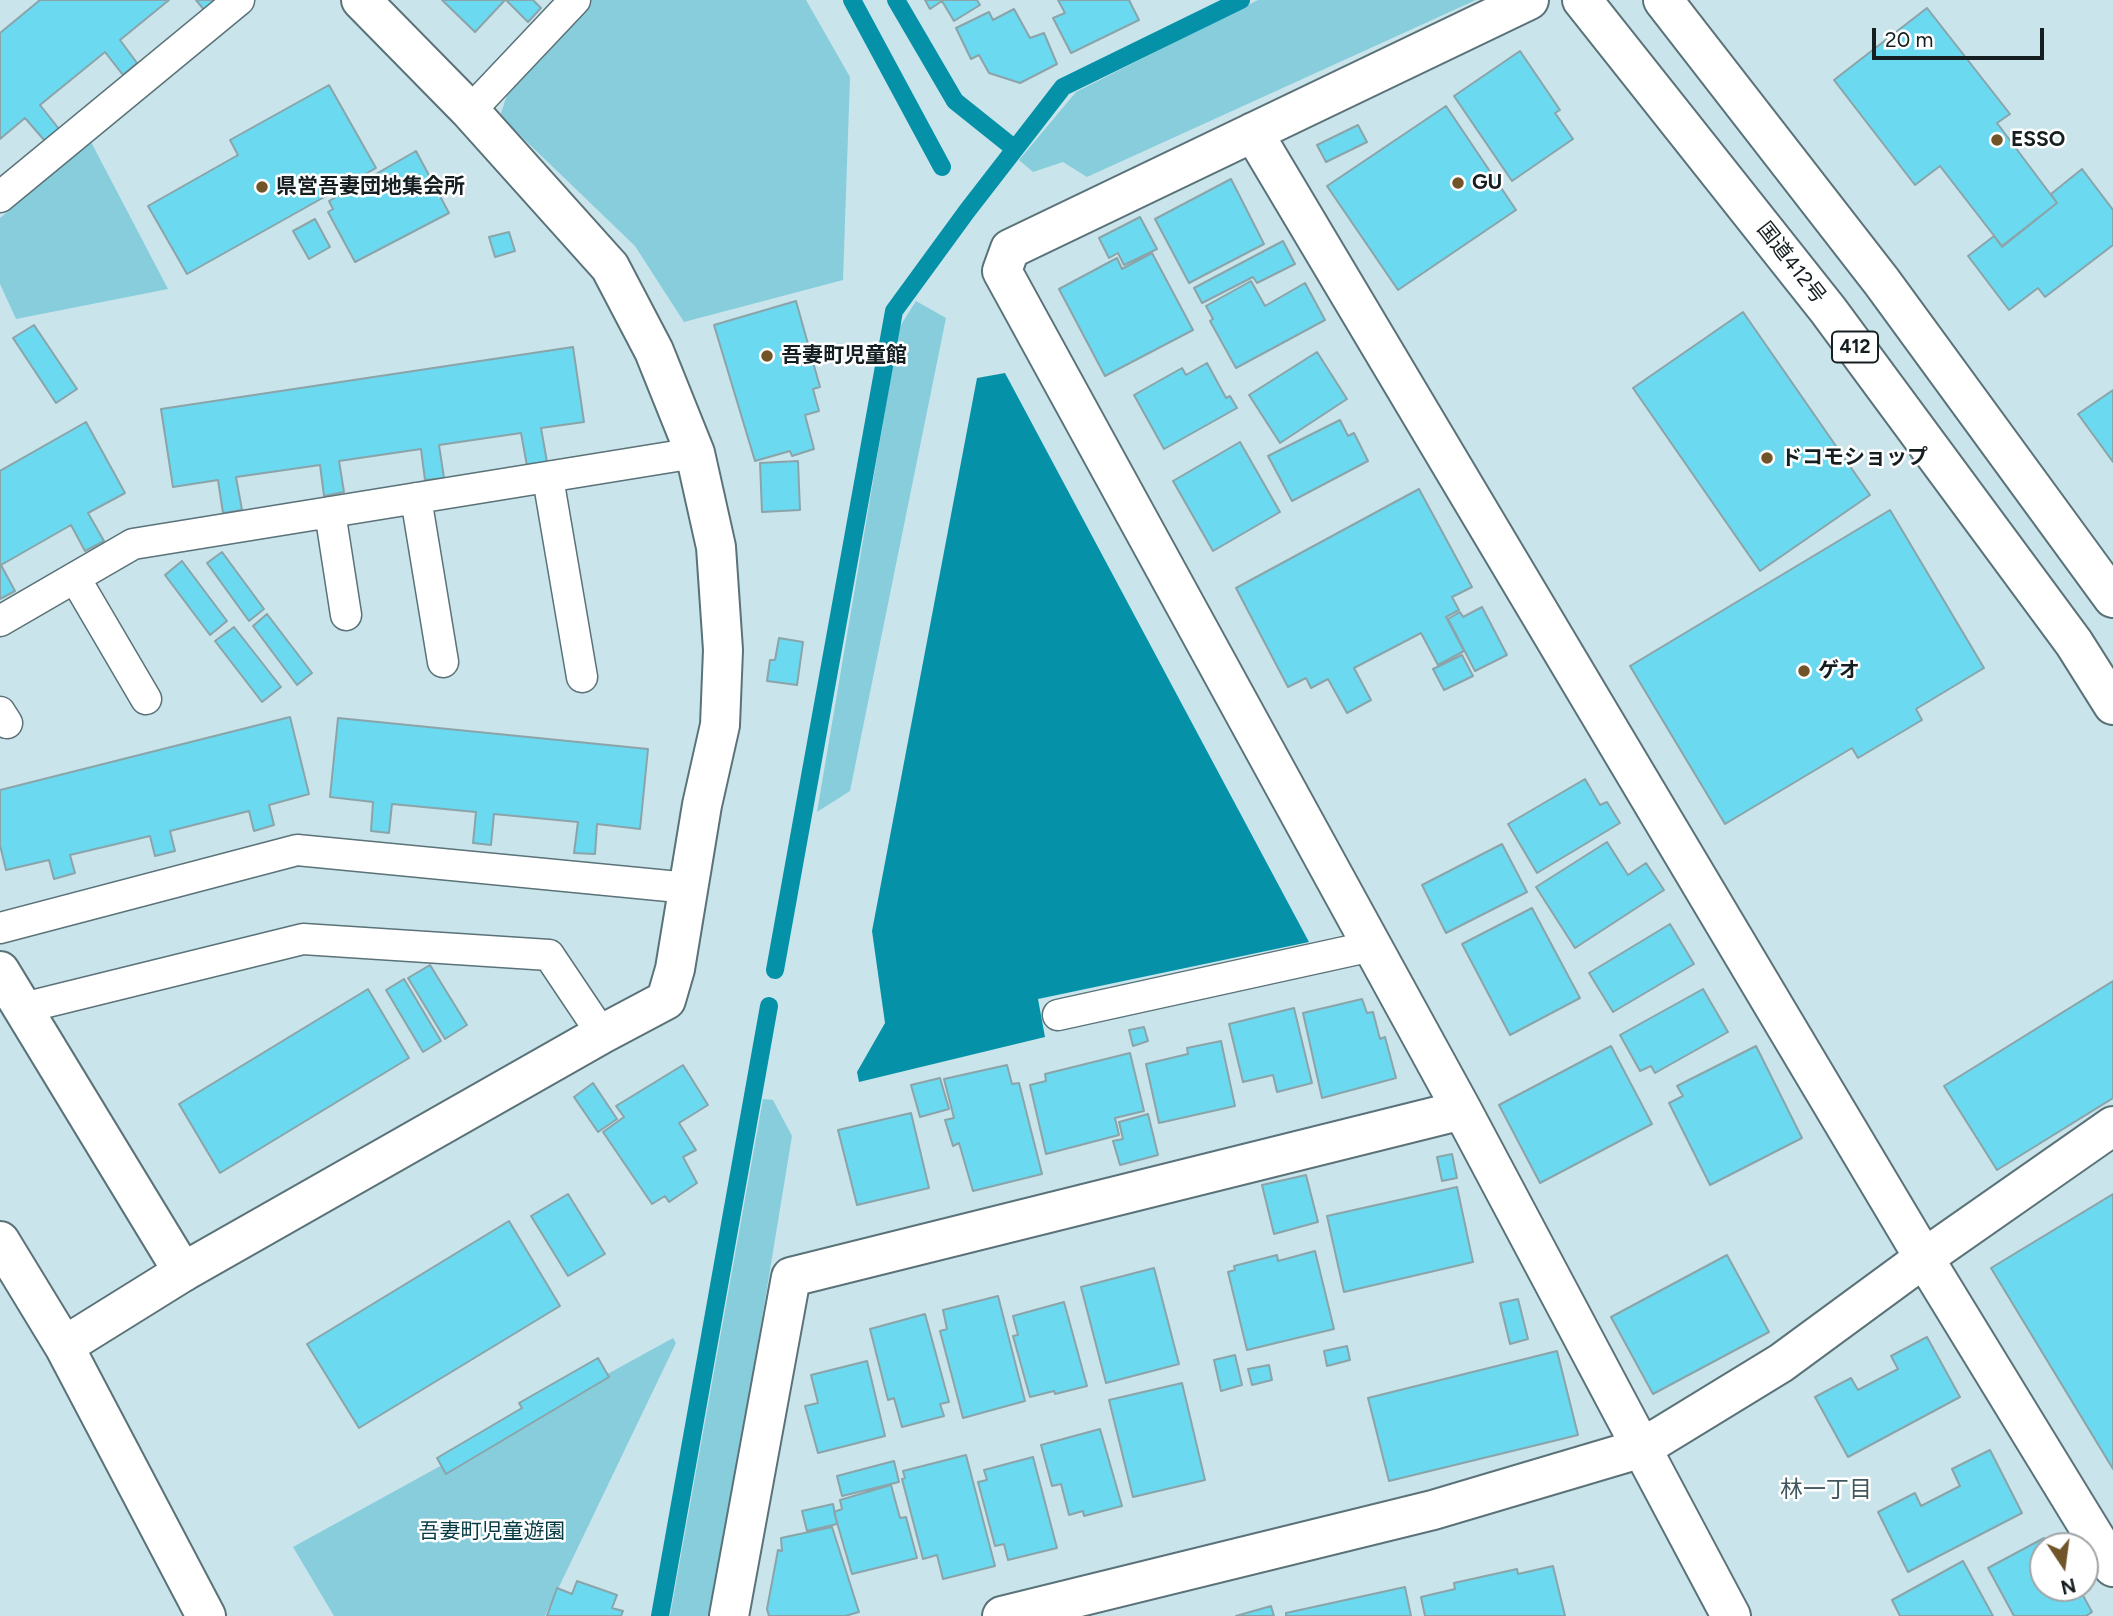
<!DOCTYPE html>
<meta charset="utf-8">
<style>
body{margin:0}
#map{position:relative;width:2113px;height:1616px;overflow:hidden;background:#c9e4ea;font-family:Figtree,sans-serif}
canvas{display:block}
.north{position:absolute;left:2029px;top:1532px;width:70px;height:70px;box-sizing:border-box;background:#fff;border:2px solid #a1a5a7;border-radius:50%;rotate:167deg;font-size:19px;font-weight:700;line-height:28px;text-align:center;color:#151f22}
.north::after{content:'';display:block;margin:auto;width:24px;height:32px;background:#715528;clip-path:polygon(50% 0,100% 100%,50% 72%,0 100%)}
.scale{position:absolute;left:1872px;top:28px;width:172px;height:32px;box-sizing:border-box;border:4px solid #151f22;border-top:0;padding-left:9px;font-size:21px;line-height:24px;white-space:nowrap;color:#151f22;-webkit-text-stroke:5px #fff;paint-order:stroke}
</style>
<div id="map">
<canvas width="2113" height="1616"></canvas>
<div class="north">N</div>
<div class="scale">20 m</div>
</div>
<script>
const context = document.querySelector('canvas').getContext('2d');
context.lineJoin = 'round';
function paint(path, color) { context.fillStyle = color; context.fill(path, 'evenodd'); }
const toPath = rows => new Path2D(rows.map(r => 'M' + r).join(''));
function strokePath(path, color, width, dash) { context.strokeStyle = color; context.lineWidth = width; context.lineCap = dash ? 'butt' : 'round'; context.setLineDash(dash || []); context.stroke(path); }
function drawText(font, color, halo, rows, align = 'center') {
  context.font = font + ' Figtree,"Noto Sans JP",sans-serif'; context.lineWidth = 5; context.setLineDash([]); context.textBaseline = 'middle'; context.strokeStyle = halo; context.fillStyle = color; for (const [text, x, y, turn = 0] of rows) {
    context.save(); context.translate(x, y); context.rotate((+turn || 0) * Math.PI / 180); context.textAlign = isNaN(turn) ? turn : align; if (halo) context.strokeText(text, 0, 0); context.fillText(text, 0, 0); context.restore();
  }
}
paint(toPath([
 [591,0,806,0,850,77,843,280,684,322,635,246,500,116,513,77],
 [1258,0,1476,0,1087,177,1063,162,1033,172,1019,160,1076,92],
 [91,142,168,289,16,319,0,284,0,218],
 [916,301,946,318,850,791,817,812,899,328],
 [763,1099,773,1100,792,1136,713,1616,670,1616],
 [673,1338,676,1343,545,1616,334,1616,293,1547]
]), '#88cddc');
paint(toPath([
 [1005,373,1309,942,1038,999,1045,1037,859,1082,857,1072,885,1023,872,931,977,378]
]), '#0592a8');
strokePath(toPath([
 [852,0,942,167],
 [896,0,955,101,1015,149],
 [775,970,894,311,967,211,1063,87,1241,0],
 [660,1616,769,1006]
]), '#0592a8', 18);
const building = toPath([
 [40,0,169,0,120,40,137,63,123,75,105,52,40,105,59,129,45,141,25,118,0,139,0,33,40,0],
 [196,0,219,0,205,11,196,0],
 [442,0,505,0,475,32,442,0],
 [506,0,533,0,541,8,528,22,506,0],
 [925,0,977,0,980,5,954,21,942,1,930,9,925,0],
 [1058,0,1129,0,1139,20,1071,53,1053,18,1065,13,1058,0],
 [1927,8,2010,114,1997,123,2057,203,2002,246,1940,166,1915,185,1834,80,1927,8],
 [1014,9,1030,38,1044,33,1057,64,1020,83,989,73,979,55,971,59,956,28,989,12,993,20,1014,9],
 [1520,51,1560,110,1555,113,1573,139,1512,181,1454,96,1520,51],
 [329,85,376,168,187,274,148,206,238,155,230,140,329,85],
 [1446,106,1516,210,1398,290,1327,186,1446,106],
 [1358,125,1367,142,1326,162,1317,145,1358,125],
 [416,151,449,213,355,262,328,212,333,209,329,201,416,151],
 [2082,169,2113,210,2113,245,2045,297,2038,288,2009,310,1968,256,1994,236,2002,247,2057,203,2051,194,2082,169],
 [1231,179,1264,244,1189,283,1155,219,1231,179],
 [1140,217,1157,249,1124,265,1118,253,1109,258,1099,238,1140,217],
 [315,219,330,247,309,259,293,231,315,219],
 [509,232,515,251,495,257,489,237,509,232],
 [1283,241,1295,264,1257,283,1253,277,1202,303,1194,288,1283,241],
 [1152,253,1193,330,1105,376,1059,289,1117,258,1122,269,1152,253],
 [1251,281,1265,306,1305,283,1325,320,1236,368,1210,321,1213,319,1206,306,1251,281],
 [796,301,820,387,813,389,819,411,805,415,814,449,792,456,790,451,755,461,714,325,796,301],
 [1743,312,1870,495,1760,571,1633,388,1743,312],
 [34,325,77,389,56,403,13,338,34,325],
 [573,347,584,422,541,428,547,462,527,466,521,433,439,445,444,478,425,480,421,449,339,461,344,492,324,496,320,465,236,477,242,510,223,513,218,480,173,487,161,409,573,347],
 [1317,352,1347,399,1280,443,1249,395,1317,352],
 [1207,363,1226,398,1230,396,1237,408,1164,449,1134,395,1182,368,1186,375,1207,363],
 [2113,390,2113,462,2078,414,2113,390],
 [1340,420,1348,436,1354,433,1368,461,1292,501,1268,456,1340,420],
 [86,422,125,493,88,513,104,541,85,551,71,525,1,565,15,591,0,599,0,471,86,422],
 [1240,442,1280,512,1213,551,1173,481,1240,442],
 [798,461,800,510,762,512,760,463,798,461],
 [1419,489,1472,587,1452,597,1459,610,1446,617,1464,651,1438,665,1421,633,1354,668,1371,700,1347,713,1328,679,1311,688,1306,678,1288,687,1236,588,1419,489],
 [1890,510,1984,668,1916,709,1922,720,1858,758,1852,748,1725,824,1630,666,1890,510],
 [222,552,264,609,249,621,207,563,222,552],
 [182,561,227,621,210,635,165,575,182,561],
 [1482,607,1507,655,1475,671,1448,619,1460,612,1463,617,1482,607],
 [267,614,312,673,297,685,253,626,267,614],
 [234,627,281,687,262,702,215,641,234,627],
 [779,638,803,642,797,685,767,681,770,660,775,660,779,638],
 [1462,655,1473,676,1444,690,1433,669,1462,655],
 [290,717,309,794,269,805,274,825,254,831,249,811,170,831,175,851,155,856,150,836,70,855,75,873,54,879,49,860,6,870,0,845,0,790,290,717],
 [338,718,648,749,640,829,597,824,595,854,574,853,578,822,494,814,491,845,473,843,476,812,392,804,389,833,371,831,373,802,330,797,338,718],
 [1585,779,1600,805,1607,802,1620,823,1537,873,1508,824,1585,779],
 [1607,842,1628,875,1646,863,1664,890,1575,948,1536,887,1607,842],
 [1502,844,1527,892,1446,933,1422,885,1502,844],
 [1532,908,1580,998,1510,1035,1462,944,1532,908],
 [1670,924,1694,964,1613,1012,1589,973,1670,924],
 [430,965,467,1025,445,1039,408,978,430,965],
 [404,979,441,1041,423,1052,386,990,404,979],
 [2113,981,2113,1098,1997,1170,1944,1086,2113,981],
 [368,989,409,1058,220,1173,179,1104,368,989],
 [1703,989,1728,1032,1655,1073,1651,1066,1640,1071,1620,1035,1703,989],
 [1362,999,1367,1013,1373,1012,1380,1039,1385,1037,1396,1078,1322,1098,1303,1013,1362,999],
 [1294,1008,1312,1083,1277,1092,1273,1075,1243,1082,1229,1024,1294,1008],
 [1144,1027,1148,1041,1133,1046,1129,1030,1144,1027],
 [1221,1041,1235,1106,1159,1123,1146,1064,1188,1054,1187,1048,1221,1041],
 [1611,1046,1652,1124,1540,1183,1499,1105,1611,1046],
 [1756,1046,1802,1138,1710,1185,1669,1103,1683,1096,1677,1086,1756,1046],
 [1130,1053,1144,1111,1115,1118,1119,1135,1046,1154,1030,1085,1046,1081,1045,1074,1130,1053],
 [683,1065,708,1105,679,1123,696,1150,683,1157,697,1183,669,1202,665,1196,652,1204,603,1132,624,1117,616,1106,683,1065],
 [1007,1065,1012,1084,1019,1083,1042,1174,973,1191,959,1143,953,1146,945,1120,954,1118,944,1079,1007,1065],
 [940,1078,949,1109,920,1117,911,1085,940,1078],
 [593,1083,617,1119,598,1132,574,1097,593,1083],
 [911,1113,929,1188,857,1205,838,1130,911,1113],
 [1148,1114,1158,1155,1120,1165,1113,1141,1123,1139,1119,1122,1148,1114],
 [1452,1154,1457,1178,1442,1181,1437,1157,1452,1154],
 [1306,1175,1318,1222,1274,1234,1262,1185,1306,1175],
 [1457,1187,1473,1262,1344,1292,1327,1216,1457,1187],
 [568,1194,605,1254,568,1276,531,1216,568,1194],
 [2113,1194,2113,1469,1991,1268,2113,1194],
 [509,1221,560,1306,359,1428,307,1344,509,1221],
 [1315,1251,1334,1329,1247,1350,1228,1272,1235,1270,1234,1266,1277,1255,1278,1261,1315,1251],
 [1727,1255,1769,1332,1653,1394,1611,1317,1727,1255],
 [1154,1268,1179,1364,1106,1383,1081,1287,1154,1268],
 [998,1296,1025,1401,963,1418,940,1331,947,1329,943,1310,998,1296],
 [1518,1299,1528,1339,1510,1344,1500,1303,1518,1299],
 [1064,1302,1087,1386,1055,1394,1054,1391,1030,1397,1013,1336,1018,1335,1013,1316,1064,1302],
 [925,1314,949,1402,940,1404,944,1416,902,1427,894,1398,888,1400,870,1329,925,1314],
 [1927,1337,1960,1397,1848,1457,1815,1397,1851,1378,1858,1390,1898,1369,1891,1356,1927,1337],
 [1347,1346,1350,1360,1327,1366,1324,1351,1347,1346],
 [1557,1351,1578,1435,1389,1481,1368,1398,1557,1351],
 [1235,1355,1242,1385,1221,1391,1214,1360,1235,1355],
 [598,1358,609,1377,446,1474,437,1458,522,1408,519,1403,598,1358],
 [867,1361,885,1436,818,1453,805,1406,818,1403,811,1375,867,1361],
 [1269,1365,1272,1380,1252,1385,1248,1369,1269,1365],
 [1182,1383,1205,1480,1133,1497,1109,1400,1182,1383],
 [1100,1429,1122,1506,1084,1516,1083,1511,1069,1515,1061,1484,1052,1486,1041,1445,1100,1429],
 [1990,1450,2022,1513,1908,1572,1878,1512,1915,1493,1921,1506,1960,1486,1952,1469,1990,1450],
 [966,1455,995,1566,943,1579,937,1555,923,1559,902,1479,905,1478,903,1471,966,1455],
 [1033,1457,1057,1548,1008,1560,1004,1544,995,1546,978,1482,987,1480,984,1470,1033,1457],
 [894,1461,899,1482,842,1496,837,1476,894,1461],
 [891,1485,900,1518,906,1517,917,1558,852,1574,834,1512,842,1509,840,1500,891,1485],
 [833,1504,837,1524,807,1531,802,1511,833,1504],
 [832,1527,859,1612,845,1616,769,1616,767,1609,778,1550,782,1551,781,1538,832,1527],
 [2044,1538,2048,1546,2043,1546,2043,1588,2079,1588,2092,1612,2086,1616,2014,1616,1988,1568,2044,1538],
 [1963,1561,1993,1616,1900,1616,1892,1600,1963,1561],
 [1553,1566,1565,1616,1425,1616,1421,1597,1455,1589,1454,1583,1517,1569,1518,1574,1553,1566],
 [577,1581,617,1595,612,1608,623,1611,621,1616,547,1616,557,1588,572,1594,577,1581],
 [1405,1587,1411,1616,1286,1616,1286,1613,1405,1587],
 [1271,1606,1274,1616,1236,1616,1271,1606]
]);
paint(building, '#6bd9f0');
strokePath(building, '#8aa4aa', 2);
const service = toPath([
 [470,111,575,0],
 [0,197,239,0],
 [548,478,582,677],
 [416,498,443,662],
 [330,512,346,615],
 [75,578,146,699],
 [0,621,133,544,695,453],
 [0,712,7,723],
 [0,928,297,850,689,888],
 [23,1008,303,939,549,955,602,1034],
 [1058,1015,1372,946]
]);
const minor = toPath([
 [1529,0,1010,249,1002,271,1462,1110,1731,1616],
 [1253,132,1924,1258,2113,1567],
 [0,1241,64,1346,206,1616],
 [64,1346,183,1272],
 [729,1616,791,1277,1462,1110],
 [1002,1616,1433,1510,1642,1448,1781,1363,1924,1258,2113,1126]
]);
const tertiary = toPath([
 [0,971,183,1272,602,1034,666,1000,675,969,702,805,720,725,723,650,716,547,695,453,654,351,610,267,470,111,361,0]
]);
const trunk = toPath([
 [1582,0,1828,310,2074,643,2113,705],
 [1663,0,1882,282,2113,598]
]);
strokePath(service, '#5a7278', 33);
strokePath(minor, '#5a7278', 42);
strokePath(tertiary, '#5a7278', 42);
strokePath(trunk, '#5a7278', 42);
strokePath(service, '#fff', 30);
strokePath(minor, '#fff', 38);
strokePath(tertiary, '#fff', 38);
strokePath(trunk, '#fff', 38);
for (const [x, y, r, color] of [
 [1997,140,7,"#715528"],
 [1458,183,7,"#715528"],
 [262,187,7,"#715528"],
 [767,356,7,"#715528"],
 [1767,458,7,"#715528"],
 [1804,671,7,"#715528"]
]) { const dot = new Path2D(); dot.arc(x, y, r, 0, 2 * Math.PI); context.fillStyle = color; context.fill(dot); strokePath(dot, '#fff', 2.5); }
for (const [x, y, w] of [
 [1855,347,46]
]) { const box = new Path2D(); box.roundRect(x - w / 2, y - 15.5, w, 31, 5); context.fillStyle = '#fff'; context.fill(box); strokePath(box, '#151f22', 2); }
drawText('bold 19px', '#151f22', null, [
 ["412",1855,347]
]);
drawText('bold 21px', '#151f22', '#fff', [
 ["ESSO",2011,140],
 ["GU",1472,183],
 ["県営吾妻団地集会所",276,187],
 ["吾妻町児童館",781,356],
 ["ドコモショップ",1781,458],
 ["ゲオ",1818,671]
], 'left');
drawText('21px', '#151f22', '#fff', [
 ["国道412号",1791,263,52]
]);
drawText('21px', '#053b45', '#fff', [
 ["吾妻町児童遊園",492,1532]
]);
drawText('23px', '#40585d', '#fff', [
 ["林一丁目",1826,1490]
]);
</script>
